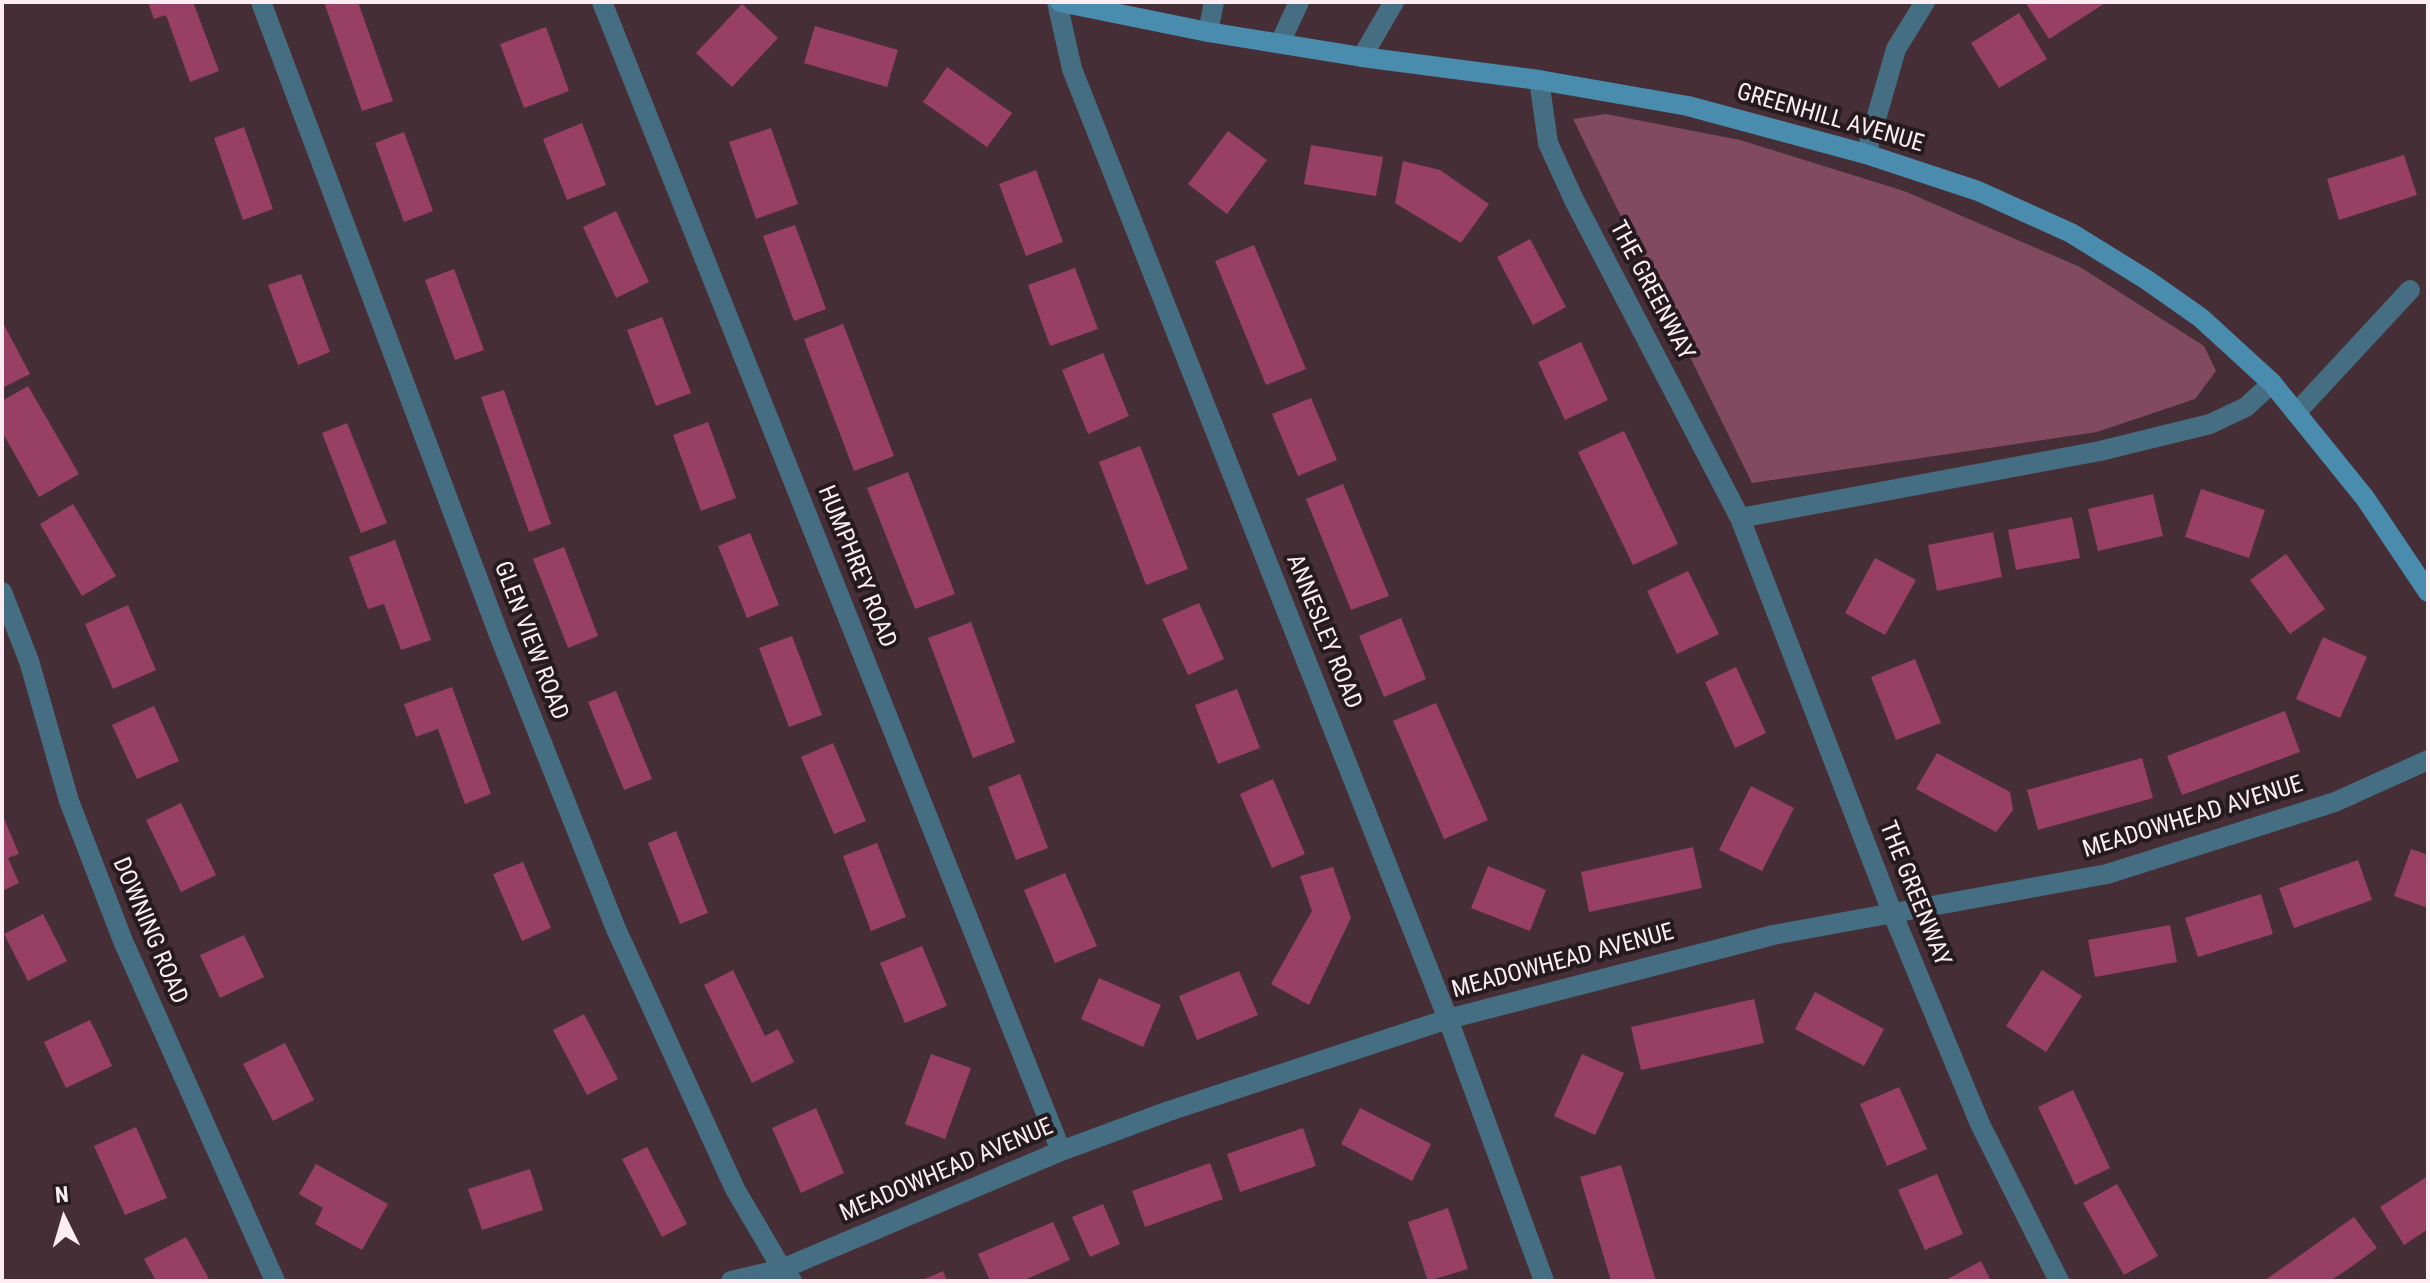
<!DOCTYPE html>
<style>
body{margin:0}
#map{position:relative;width:2430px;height:1283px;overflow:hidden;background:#462e36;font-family:"Roboto Condensed",sans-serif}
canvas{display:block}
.frame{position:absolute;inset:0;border:4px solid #fdedf2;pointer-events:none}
.north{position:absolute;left:24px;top:1179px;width:80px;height:80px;-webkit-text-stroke:6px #251a1e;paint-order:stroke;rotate:355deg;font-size:22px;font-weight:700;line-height:32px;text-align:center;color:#fdedf2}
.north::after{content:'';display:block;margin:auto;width:28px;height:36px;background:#fdedf2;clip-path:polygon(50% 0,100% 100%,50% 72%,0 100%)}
</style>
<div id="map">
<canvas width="2430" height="1283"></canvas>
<div class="frame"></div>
<div class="north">N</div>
</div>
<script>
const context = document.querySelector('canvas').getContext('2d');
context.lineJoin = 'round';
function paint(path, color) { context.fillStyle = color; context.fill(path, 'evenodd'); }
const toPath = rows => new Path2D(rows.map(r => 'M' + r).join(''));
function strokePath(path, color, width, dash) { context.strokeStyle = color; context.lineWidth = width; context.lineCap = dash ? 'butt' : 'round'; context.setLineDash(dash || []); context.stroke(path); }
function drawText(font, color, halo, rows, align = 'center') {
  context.font = font + ' "Roboto Condensed",sans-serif'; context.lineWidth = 8; context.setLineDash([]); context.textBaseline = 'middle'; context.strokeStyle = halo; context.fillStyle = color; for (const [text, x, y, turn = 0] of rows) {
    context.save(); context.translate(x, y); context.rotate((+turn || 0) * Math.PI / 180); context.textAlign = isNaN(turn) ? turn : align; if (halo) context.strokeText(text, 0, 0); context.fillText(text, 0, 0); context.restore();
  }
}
paint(toPath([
 [1606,114,1740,140,1904,191,2080,267,2204,346,2216,371,2195,399,2097,432,1752,483,1573,119]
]), '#824a5f');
paint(toPath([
 [148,2,193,2,219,71,190,82,166,15,154,19],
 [324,2,358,2,393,101,362,111],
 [2025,2,2107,2,2049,39],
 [742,4,778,38,732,87,696,53],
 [2019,13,2047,59,1999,88,1971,43],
 [815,26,898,50,887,87,804,63],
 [546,27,569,91,524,108,500,44],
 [947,67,1012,113,987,147,923,102],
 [582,123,606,185,567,200,543,139],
 [244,127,273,209,243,220,214,138],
 [771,128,798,204,756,219,729,142],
 [1228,131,1267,160,1227,214,1188,184],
 [404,132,433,211,404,222,375,143],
 [1311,145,1383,157,1376,196,1304,184],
 [2404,155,2417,195,2339,220,2327,179],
 [1403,161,1440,170,1489,204,1461,243,1395,203],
 [1036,170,1063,242,1026,256,999,184],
 [616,211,649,282,616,298,583,227],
 [795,225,826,309,794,321,763,236],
 [1530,239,1566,307,1533,325,1497,257],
 [1254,245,1306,369,1266,385,1215,261],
 [1075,268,1098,329,1050,346,1028,285],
 [454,269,484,350,455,360,425,280],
 [301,274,330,352,298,365,268,285],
 [662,317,691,393,656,406,627,330],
 [2,321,30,374,2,388],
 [843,324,894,456,854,471,804,339],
 [1581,342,1608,400,1565,420,1538,362],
 [1103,353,1129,416,1088,434,1062,370],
 [28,386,79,474,39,497,2,432,2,401],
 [504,390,551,524,529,532,481,397],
 [1311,398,1337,460,1298,476,1272,414],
 [708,422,736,498,701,511,673,435],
 [347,423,387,523,361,533,322,433],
 [1624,431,1678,544,1633,565,1578,452],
 [1140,446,1188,569,1146,585,1099,462],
 [908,472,955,594,915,609,867,488],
 [1343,484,1389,596,1351,610,1306,499],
 [2201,489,2265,510,2249,558,2185,537],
 [2153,494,2163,536,2098,551,2088,509],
 [73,504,116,576,82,596,40,524],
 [2072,517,2080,558,2016,570,2008,530],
 [1993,532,2002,577,1937,591,1928,545],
 [750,533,779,605,747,618,718,546],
 [395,540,431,640,401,650,384,604,368,609,349,557],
 [564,547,598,636,568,648,533,559],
 [2286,554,2325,609,2290,634,2250,580],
 [1875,558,1916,580,1885,635,1845,613],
 [1688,571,1719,634,1677,654,1647,591],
 [1199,603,1224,659,1188,675,1162,619],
 [128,605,156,670,113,689,85,624],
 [1401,618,1426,679,1384,697,1359,636],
 [971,622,1015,742,973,758,928,638],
 [792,636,822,715,789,727,759,648],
 [2323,637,2367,657,2340,718,2296,699],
 [1915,659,1941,723,1896,740,1871,677],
 [1736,667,1766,733,1735,748,1705,682],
 [452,687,491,794,465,804,438,729,416,737,404,704],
 [1237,689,1260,748,1218,764,1195,705],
 [616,691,652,779,624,790,588,702],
 [1436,703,1488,820,1444,839,1393,721],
 [154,706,179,761,137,779,112,725],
 [2285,711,2300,752,2182,795,2167,756],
 [833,743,866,821,834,834,801,757],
 [1937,753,2010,792,2013,810,1996,832,1916,789],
 [2142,758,2153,798,2038,830,2027,790],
 [1020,774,1048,848,1016,860,988,787],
 [1273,779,1305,854,1272,868,1240,794],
 [1751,786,1794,808,1762,871,1719,850],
 [181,803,216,875,181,892,146,820],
 [2,814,19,854,8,858,19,883,2,891],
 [676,831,708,913,680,924,648,843],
 [877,843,906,917,871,931,843,856],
 [1693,847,1702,888,1589,912,1581,872],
 [2411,849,2428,855,2428,908,2394,896],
 [2358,860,2372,900,2294,928,2279,888],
 [523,862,551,928,522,941,493,874],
 [1488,866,1546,890,1530,931,1471,908],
 [1333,867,1351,918,1309,1005,1271,984,1312,911,1300,876],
 [1065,873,1097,946,1055,963,1024,890],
 [2261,894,2273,934,2198,957,2185,918],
 [43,914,67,961,28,981,4,934],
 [2170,925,2177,962,2095,977,2088,940],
 [244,935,264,977,220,998,200,955],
 [922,946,947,1006,905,1023,880,963],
 [733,970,765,1036,778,1029,794,1062,752,1083,704,985],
 [2042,970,2082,996,2046,1052,2006,1026],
 [1239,971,1258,1015,1197,1040,1179,996],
 [1099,978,1161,1005,1143,1047,1081,1019],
 [1815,992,1884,1029,1864,1066,1795,1029],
 [1754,999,1764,1043,1641,1070,1631,1027],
 [584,1014,618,1079,587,1095,553,1030],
 [90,1020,112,1066,66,1088,44,1042],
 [285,1043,314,1100,273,1121,243,1064],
 [931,1054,971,1068,945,1139,905,1124],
 [1582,1054,1624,1073,1595,1135,1554,1116],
 [1899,1087,1927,1149,1887,1166,1860,1104],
 [2073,1090,2110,1168,2075,1185,2038,1107],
 [816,1108,844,1173,801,1193,772,1128],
 [1360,1108,1431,1144,1412,1181,1341,1144],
 [136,1127,167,1198,125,1215,94,1146],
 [1303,1128,1316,1166,1240,1192,1227,1154],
 [647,1147,687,1224,662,1237,622,1159],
 [1210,1163,1223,1199,1145,1227,1132,1191],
 [316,1164,388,1204,362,1250,315,1224,323,1208,299,1194],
 [1621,1165,1656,1281,1611,1281,1580,1177],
 [530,1169,543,1210,482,1230,468,1189],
 [1937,1174,1963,1234,1925,1250,1898,1190],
 [2428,1176,2428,1229,2404,1245,2380,1207],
 [2117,1184,2158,1256,2124,1275,2083,1203],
 [1103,1204,1120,1244,1090,1257,1072,1217],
 [1448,1208,1468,1269,1428,1281,1408,1222],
 [2354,1217,2377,1248,2351,1267,2330,1281,2264,1281],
 [1053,1222,1070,1260,1022,1281,990,1281,978,1254],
 [186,1237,209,1279,156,1281,144,1259],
 [1981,1261,1991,1281,1944,1281],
 [943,1271,947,1281,920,1281]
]), '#974063');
strokePath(toPath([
 [1280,43,1299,2],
 [1362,57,1394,2],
 [2296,413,2410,290]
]), '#466e83', 20);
strokePath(toPath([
 [261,2,499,635,616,929,735,1189,782,1269,792,1281],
 [602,2,1061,1151],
 [1057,2,1072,69,1448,1019,1544,1281],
 [1208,32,1214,2],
 [1539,80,1548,143,1574,200,1740,518,1892,912,1980,1124,2059,1281],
 [1866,154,1896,49,1925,2],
 [1740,518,2100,451,2210,424,2246,407,2272,383],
 [2,592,29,661,69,801,123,941,275,1281],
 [731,1281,782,1269,1061,1151,1169,1111,1448,1019,1773,935,2107,874,2335,802,2428,760]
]), '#466e83', 20);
strokePath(toPath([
 [1060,2,1208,32,1362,57,1539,80,1688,106,1866,154,1978,191,2071,233,2147,280,2201,318,2272,383,2365,498,2428,592]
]), '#4a8cad', 20);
drawText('24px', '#fdedf2', '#251a1e', [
 ["GREENHILL AVENUE",1830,119,16],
 ["THE GREENWAY",1651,291,62],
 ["HUMPHREY ROAD",856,567,68],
 ["ANNESLEY ROAD",1323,632,68],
 ["GLEN VIEW ROAD",530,641,69],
 ["MEADOWHEAD AVENUE",2193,818,-17],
 ["THE GREENWAY",1914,894,68],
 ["DOWNING ROAD",149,931,67],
 ["MEADOWHEAD AVENUE",1563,962,-15],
 ["MEADOWHEAD AVENUE",947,1171,-23]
]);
</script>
